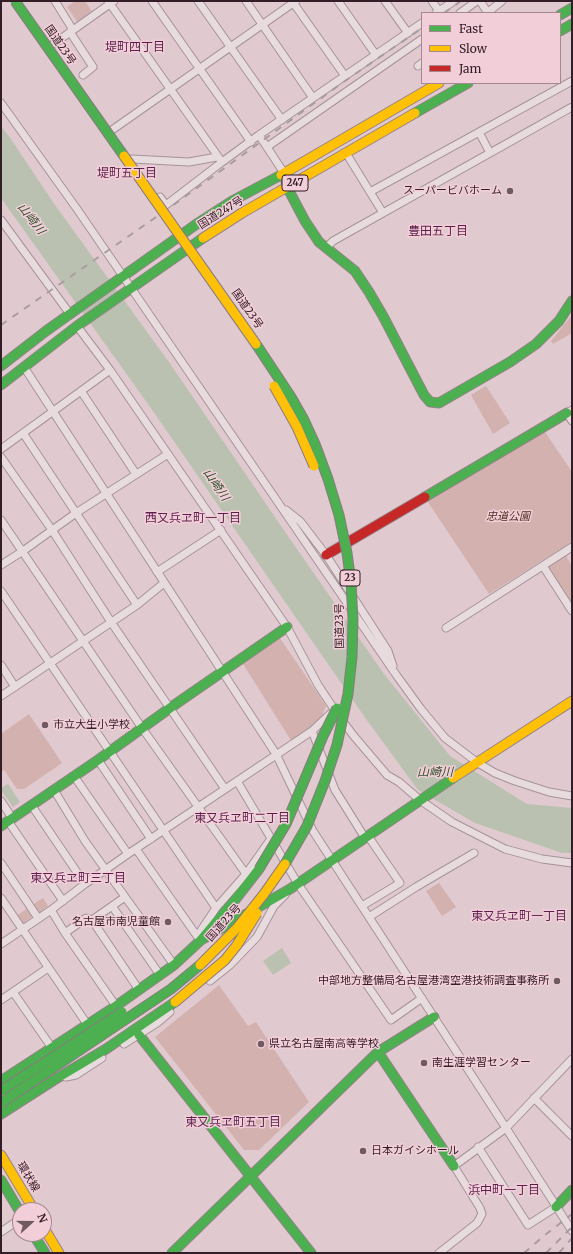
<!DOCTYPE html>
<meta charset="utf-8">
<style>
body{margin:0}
#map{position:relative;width:573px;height:1254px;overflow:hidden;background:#e0cacf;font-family:Merriweather,serif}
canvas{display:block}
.frame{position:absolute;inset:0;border:2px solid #331d27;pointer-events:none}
.legend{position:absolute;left:421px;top:12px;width:140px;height:72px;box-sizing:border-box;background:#f2cfd8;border:1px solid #a68891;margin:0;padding:5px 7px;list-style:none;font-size:12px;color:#331d27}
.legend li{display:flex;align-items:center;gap:8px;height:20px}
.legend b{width:20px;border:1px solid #a68891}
.north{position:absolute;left:12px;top:1202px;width:40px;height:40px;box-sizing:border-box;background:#f2cfd8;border:1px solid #a68891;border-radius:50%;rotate:69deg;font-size:11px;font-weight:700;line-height:16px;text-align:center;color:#331d27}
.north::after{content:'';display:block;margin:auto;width:14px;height:18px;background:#705a62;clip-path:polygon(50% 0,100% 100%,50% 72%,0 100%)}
</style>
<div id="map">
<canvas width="573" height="1254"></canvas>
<div class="frame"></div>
<ul class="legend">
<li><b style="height:5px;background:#4caf50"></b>Fast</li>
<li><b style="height:5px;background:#ffc107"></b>Slow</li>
<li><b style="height:5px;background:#c62828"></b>Jam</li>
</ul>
<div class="north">N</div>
</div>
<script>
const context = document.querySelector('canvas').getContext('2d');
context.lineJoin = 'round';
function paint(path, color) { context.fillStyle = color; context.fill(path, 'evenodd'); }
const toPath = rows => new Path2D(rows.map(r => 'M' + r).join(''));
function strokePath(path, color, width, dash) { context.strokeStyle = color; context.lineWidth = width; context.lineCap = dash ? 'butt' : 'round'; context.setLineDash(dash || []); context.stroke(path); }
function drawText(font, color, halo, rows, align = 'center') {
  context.font = font + ' Merriweather,"Noto Sans JP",serif'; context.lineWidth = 3; context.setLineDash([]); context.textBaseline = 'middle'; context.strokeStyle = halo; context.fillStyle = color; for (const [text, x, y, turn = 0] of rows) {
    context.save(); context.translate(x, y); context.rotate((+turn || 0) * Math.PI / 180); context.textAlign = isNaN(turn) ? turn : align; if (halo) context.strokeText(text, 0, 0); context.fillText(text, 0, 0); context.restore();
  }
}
paint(toPath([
 [75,1,85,1,93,13,78,23,67,7],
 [572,315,572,333,553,344,551,341],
 [486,386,510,423,493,434,471,395],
 [545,432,572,472,572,542,489,594,428,502],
 [565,554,572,566,572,607,546,567],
 [280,638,326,706,320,721,292,742,243,664],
 [29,714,62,763,24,789,17,789,4,770,1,772,1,734],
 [439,883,456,907,442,916,426,891],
 [43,898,48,906,39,913,36,912,32,905],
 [28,908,33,916,22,924,16,916],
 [219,985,248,1026,256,1022,309,1102,259,1150,244,1150,155,1037]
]), '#d2b1af');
paint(toPath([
 [1,126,11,139,55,205,171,365,290,539,384,674,450,756,527,804,572,808,572,853,562,853,475,823,418,790,366,719,155,414,1,198],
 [8,784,20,802,13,807,1,790,1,788],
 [282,948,291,963,273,975,263,961]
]), '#bac1b0');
const street = toPath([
 [55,1,73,30],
 [108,1,222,162,259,135,422,23],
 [152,1,251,142],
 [198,1,282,120],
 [246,1,313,98],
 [292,1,345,76],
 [338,1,376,55],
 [385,1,408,33],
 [432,1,439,11],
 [480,1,488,13],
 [436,13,454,1],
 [460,13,477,1],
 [487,13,502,1],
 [70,32,93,67,83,75],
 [52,45,114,1],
 [418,66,422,63],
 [1,103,77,209,397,676,421,709,445,738,478,763,495,773,515,781,549,792,572,796],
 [112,130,296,1],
 [479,132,490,153],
 [259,135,284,173],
 [267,147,422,39],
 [346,153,383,213],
 [132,159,189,162,217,157],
 [370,192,572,81],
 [160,197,166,205,222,162],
 [1,220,70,314],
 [326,248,333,241,572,107],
 [77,326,110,370,287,627,318,685,336,712],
 [24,367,276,754,313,831,506,1128,572,1231],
 [81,391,136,474],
 [572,410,567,413,572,421],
 [23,433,137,605],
 [1,449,110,370],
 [1,457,52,530,111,622,225,789],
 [286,510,300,521,326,555,388,651,393,666],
 [1,520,142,728,246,874],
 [1,565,23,551,76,513,168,454],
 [543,566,572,611],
 [157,572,221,530],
 [1,591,216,908],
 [446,628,572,547],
 [1,665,15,687],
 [1,696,137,605,164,583],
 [342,720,353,735,387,775,399,782,420,800,452,822,505,849,542,859,572,863],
 [312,731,335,790,365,838],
 [98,760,151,839],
 [74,776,128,854],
 [237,781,298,884,391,1020,422,998],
 [54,790,85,841,174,965],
 [1,801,12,818],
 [32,806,85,884],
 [8,821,63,901],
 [136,849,197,936],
 [1,863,38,918],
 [1,898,87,1024],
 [112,906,160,975],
 [362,906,400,883,368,836],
 [51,910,65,933,116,1006],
 [369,917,416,887,474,853],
 [92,920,139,990],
 [65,933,86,918,92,920,125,897],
 [198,935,216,908,246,874,270,840],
 [1,944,51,910,85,884,128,854,312,731,330,714],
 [210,981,230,965,257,937,274,906,285,895],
 [13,992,52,1048],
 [1,1000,48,968],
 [124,1044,157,1023,170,1012],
 [66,1077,76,1075,102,1058],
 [534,1098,572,1136],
 [478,1147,528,1225,556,1207],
 [1,1232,20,1219],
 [439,1253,477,1223,482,1214,480,1208,454,1166,506,1128,572,1059]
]);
const fast = toPath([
 [560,15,572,8],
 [560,31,572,24],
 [415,113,468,83],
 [286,181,287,187,305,221,319,242,355,271,369,292,383,316,424,395,430,402,439,403,510,362,536,344,559,321,572,301],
 [1,366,46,331,198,223,232,201,281,175],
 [1,385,77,326,203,238],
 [425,497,567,413],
 [1,826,98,760,170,708,287,627],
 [201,940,234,901,259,869],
 [139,1035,311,1253],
 [378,1052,454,1166],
 [1,1081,116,1006,174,965,201,940,290,889,453,778],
 [1,1114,54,1080,106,1049,175,1002],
 [1,1180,20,1212],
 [556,1207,572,1190],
 [33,1234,45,1253],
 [172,1253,378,1052,434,1017]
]);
const slow = toPath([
 [281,175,439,83],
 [203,238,242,213,415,113],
 [453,778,572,701],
 [1,1155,34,1210],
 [44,1228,59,1253]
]);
const jam = toPath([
 [326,555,425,497]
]);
strokePath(street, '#a59399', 9);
strokePath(fast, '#958389', 11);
strokePath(slow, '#958389', 11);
strokePath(jam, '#958389', 11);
strokePath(street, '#e8dbde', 7);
strokePath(fast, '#4caf50', 9);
strokePath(slow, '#ffc107', 9);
strokePath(jam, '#c62828', 9);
strokePath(toPath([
 [444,13,461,1],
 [1,325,172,206,342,83,422,28],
 [524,1253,545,1235,572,1214],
 [546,1253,572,1227],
 [559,1253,572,1238]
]), '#a89c9f', 2, [7, 7]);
const fastBridge = toPath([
 [15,1,124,156],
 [256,344,291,397,304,420,315,444,328,479,339,515,347,553,351,583,353,619,352,657,348,694,337,745,325,781,307,826,285,864],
 [259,869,286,824,323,736,337,708],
 [1,1091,122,1012],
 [1,1103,171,989,200,965]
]);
const slowBridge = toPath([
 [124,156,256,344],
 [274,386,297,427,314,466],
 [200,965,237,928,264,894,285,864],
 [175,1002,225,960,237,945,257,913]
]);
strokePath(fastBridge, '#8b7a80', 11, []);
strokePath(slowBridge, '#8b7a80', 11, []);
strokePath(fastBridge, '#4caf50', 9);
strokePath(slowBridge, '#ffc107', 9);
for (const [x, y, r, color] of [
 [510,191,4,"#705a62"],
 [45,725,4,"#705a62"],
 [168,922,4,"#705a62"],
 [557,981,4,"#705a62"],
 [261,1044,4,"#705a62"],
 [424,1063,4,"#705a62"],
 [363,1151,4,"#705a62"]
]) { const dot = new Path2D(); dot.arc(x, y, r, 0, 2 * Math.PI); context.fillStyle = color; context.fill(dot); strokePath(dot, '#f2cfd8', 1.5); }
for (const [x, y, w] of [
 [295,183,26],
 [350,578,20]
]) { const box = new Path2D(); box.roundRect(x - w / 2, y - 8, w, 16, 3); context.fillStyle = '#f2cfd8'; context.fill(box); strokePath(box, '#331d27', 1); }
drawText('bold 10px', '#331d27', null, [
 ["247",295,183],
 ["23",350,578]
]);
drawText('11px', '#331d27', '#f2cfd8', [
 ["国道23号",60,45,55],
 ["国道247号",221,213,-32],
 ["国道23号",247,309,55],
 ["国道23号",340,626,-91],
 ["国道23号",224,923,-48],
 ["環状線",28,1177,59]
]);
drawText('11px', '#331d27', '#f2cfd8', [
 ["スーパービバホーム",502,191,"right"],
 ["市立大生小学校",53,725],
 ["名古屋市南児童館",160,922,"right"],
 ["中部地方整備局名古屋港湾空港技術調査事務所",549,981,"right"],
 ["県立名古屋南高等学校",269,1044],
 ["南生涯学習センター",432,1063],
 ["日本ガイシホール",371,1151]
], 'left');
drawText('italic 11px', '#4e3024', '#f2cfd8', [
 ["忠道公園",508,517]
]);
drawText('12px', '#5c1f4d', '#f2cfd8', [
 ["堤町四丁目",135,48],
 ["堤町五丁目",127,174],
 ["豊田五丁目",438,232],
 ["西又兵ヱ町一丁目",193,519],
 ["東又兵ヱ町二丁目",242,819],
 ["東又兵ヱ町三丁目",78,879],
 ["東又兵ヱ町一丁目",519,917],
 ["東又兵ヱ町五丁目",233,1123],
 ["浜中町一丁目",504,1191]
]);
drawText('italic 12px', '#2e522d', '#f2cfd8', [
 ["山崎川",31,219,52],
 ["山崎川",216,485,56],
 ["山崎川",435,773]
]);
</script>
